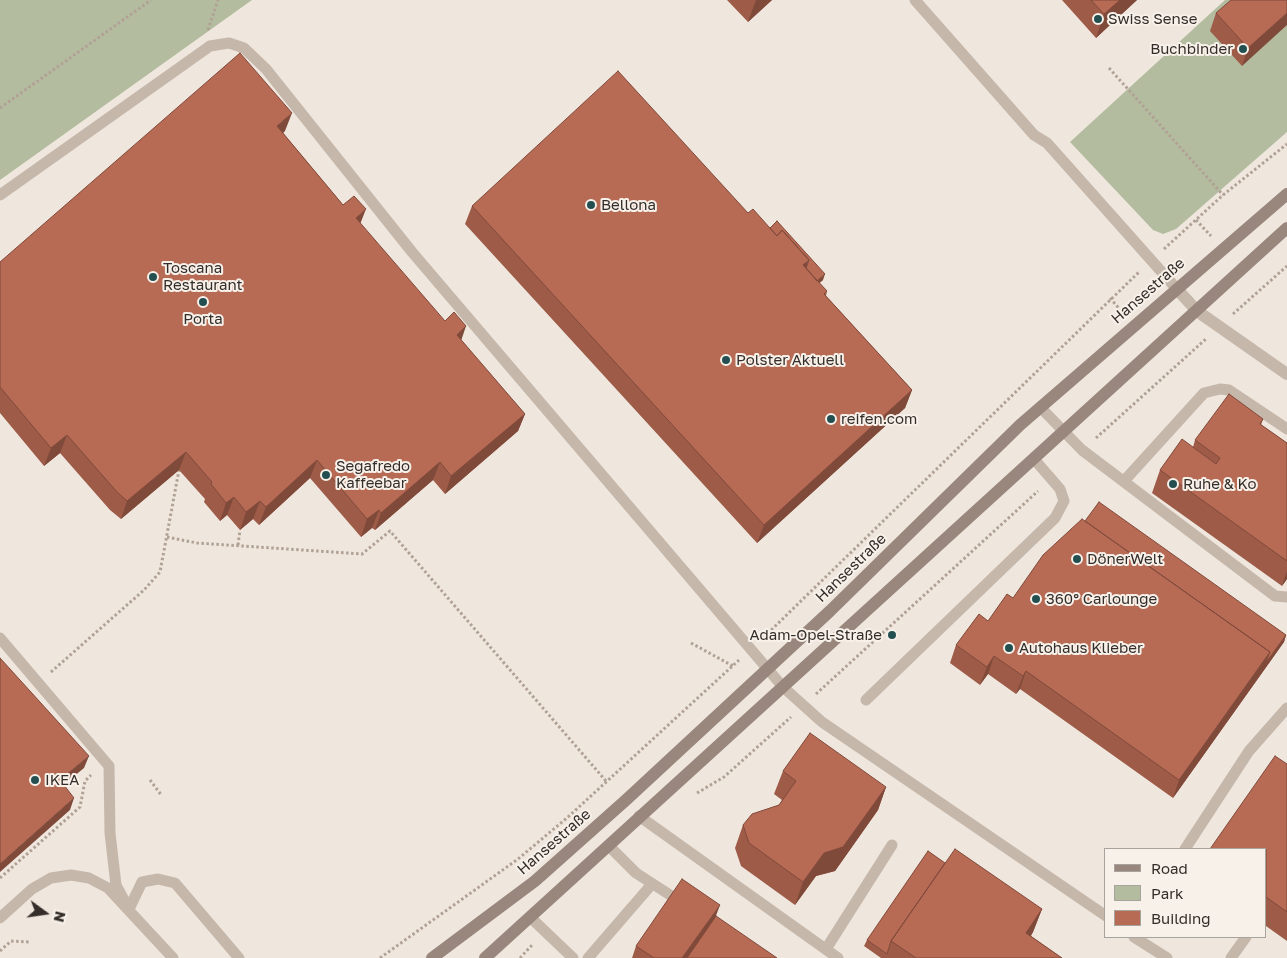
<!DOCTYPE html>
<meta charset="utf-8">
<style>
body{margin:0}
#map{position:relative;width:1287px;height:958px;overflow:hidden;background:#efe7de;font-family:"Golos Text",sans-serif}
canvas{display:block}
.legend{position:absolute;left:1104px;top:848px;width:162px;height:90px;box-sizing:border-box;background:#f7f1ea;border:1px solid #a9a39d;margin:0;padding:6px 9px;list-style:none;font-size:15px;color:#342d29}
.legend li{display:flex;align-items:center;gap:10px;height:25px}
.legend b{width:25px;border:1px solid #a9a39d}
.north{position:absolute;left:20px;top:888px;width:50px;height:50px;-webkit-text-stroke:4px #f7f1ea;paint-order:stroke;rotate:104deg;font-size:14px;font-weight:700;line-height:20px;text-align:center;color:#342d29}
.north::after{content:'';display:block;margin:auto;width:18px;height:22px;background:#342d29;clip-path:polygon(50% 0,100% 100%,50% 72%,0 100%)}
</style>
<div id="map">
<canvas width="1287" height="958"></canvas>
<ul class="legend">
<li><b style="height:6px;background:#99867d"></b>Road</li>
<li><b style="height:14px;background:#b3bc9f"></b>Park</li>
<li><b style="height:14px;background:#b76a54"></b>Building</li>
</ul>
<div class="north">N</div>
</div>
<script>
const context = document.querySelector('canvas').getContext('2d');
context.lineJoin = 'round';
function paint(path, color) { context.fillStyle = color; context.fill(path, 'evenodd'); }
const toPath = rows => new Path2D(rows.map(r => 'M' + r).join(''));
function strokePath(path, color, width, dash) { context.strokeStyle = color; context.lineWidth = width; context.lineCap = dash ? 'butt' : 'round'; context.setLineDash(dash || []); context.stroke(path); }
function drawText(font, color, halo, rows, align = 'center') {
  context.font = font + ' "Golos Text",sans-serif'; context.lineWidth = 4; context.setLineDash([]); context.textBaseline = 'middle'; context.strokeStyle = halo; context.fillStyle = color; for (const [text, x, y, turn = 0] of rows) {
    context.save(); context.translate(x, y); context.rotate((+turn || 0) * Math.PI / 180); context.textAlign = isNaN(turn) ? turn : align; if (halo) context.strokeText(text, 0, 0); context.fillText(text, 0, 0); context.restore();
  }
}
paint(toPath([
 [0,0,252,0,0,180],
 [1225,0,1287,0,1287,132,1176,229,1163,234,1153,230,1070,142]
]), '#b3bc9f');
strokePath(toPath([
 [208,30,218,0],
 [1109,68,1223,195],
 [0,108,151,0],
 [1196,220,1211,236],
 [1164,249,1223,195,1287,144],
 [1110,298,1123,313],
 [1233,314,1287,266],
 [1096,438,1207,338],
 [167,537,197,543,362,554,390,531,606,781],
 [238,545,240,530],
 [764,637,1139,272],
 [691,643,733,666],
 [51,672,144,590,160,572,179,470],
 [816,694,1038,491],
 [150,780,162,796],
 [697,793,724,777,791,717],
 [0,878,80,807,85,781,91,775],
 [0,951,11,941,31,942],
 [380,958,518,859,568,817,739,660],
 [520,958,533,944]
]), '#b1a195', 3, [2.5, 2.5]);
strokePath(toPath([
 [915,0,1034,135,1047,143,1176,288],
 [0,195,210,46,229,43,244,48,266,69,412,252,783,687,822,722,1106,916],
 [1040,407,1082,450,1275,596,1287,597],
 [1124,481,1204,393,1220,389,1229,390,1287,429],
 [0,638,109,766,110,833,116,885,129,909],
 [866,700,1055,518,1064,501,1060,489,1034,459],
 [639,816,838,958],
 [609,846,636,873,684,904],
 [1185,849,1249,751,1287,708],
 [129,909,142,882,158,879,175,883,239,958],
 [530,917,573,958],
 [0,918,32,889,51,878,71,875,89,878,108,888,173,958],
 [1134,937,1167,958],
 [826,949,892,845],
 [588,958,652,884],
 [1231,958,1246,937]
]), '#c6b7ab', 11);
strokePath(toPath([
 [1176,288,1197,311,1287,374]
]), '#c6b7ab', 12);
strokePath(toPath([
 [432,958,535,881,626,800,830,611,1020,425,1287,194],
 [485,958,1287,228]
]), '#99867d', 12);
paint(toPath([
 [727,0,772,0,748,22],
 [1062,0,1137,0,1096,38],
 [1287,0,1242,66,1210,31,1216,13],
 [285,131,283,133,343,205,360,224,525,414,518,431,445,494,433,480,375,530,372,528,361,537,310,478,259,525,253,519,240,530,227,515,220,521,204,502,205,499,179,470,121,519,110,510,60,453,44,466,0,413,0,262],
 [472,206,748,213,770,228,823,280,819,283,827,291,826,296,912,390,905,408,757,543,465,224],
 [1263,419,1261,425,1287,443,1287,579,1282,586,1152,493,1160,470,1193,447,1195,440],
 [1013,598,1286,635,1284,642,1173,798,1020,689,1016,694,988,674,980,685,950,663,956,645,988,621],
 [1287,764,1287,941,1266,926,1266,849],
 [783,771,886,787,878,810,835,871,816,876,795,905,741,866,735,848,743,825,779,805,782,800,774,794],
 [945,863,1042,909,1033,932,1031,936,1062,958,881,958,864,946,867,940],
 [715,919,777,958,632,958,636,946]
]), '#9d5b48');
paint(toPath([
 [756,0,772,0,748,22],
 [1120,0,1137,0,1096,38,1104,14],
 [1287,13,1287,25,1242,66,1248,48],
 [292,113,285,131,271,144,277,126],
 [366,209,359,227,356,218],
 [809,260,802,277,803,265],
 [825,274,823,280,807,294,809,288],
 [466,326,460,344,457,335],
 [912,390,905,408,757,543,764,525],
 [525,414,518,431,445,494,451,476],
 [67,435,60,453,44,466,51,448],
 [186,452,179,470,121,519,127,501],
 [317,460,310,478,259,525,266,507],
 [440,462,433,480,375,530,381,513],
 [234,497,227,515,220,521,226,503],
 [260,501,253,519,240,530,246,512],
 [379,510,372,528,361,537,367,519],
 [1287,571,1287,579,1282,586],
 [1286,635,1284,642,1173,798,1179,780,1270,652],
 [994,656,988,674,980,685,987,667],
 [1026,671,1020,689,1016,694,1023,676],
 [89,756,84,768,55,792,60,780],
 [886,787,878,810,835,871,816,876,795,905,803,882,824,853],
 [74,798,70,810,0,872,0,864],
 [720,905,708,937,693,958,682,958],
 [1042,909,1033,932,1017,956,1026,933]
]), '#804a3b');
const building = toPath([
 [1091,0,1120,0,1104,14,1091,0],
 [1231,0,1287,0,1287,13,1248,48,1216,13,1231,0],
 [240,53,292,113,277,126,343,205,354,196,366,209,356,218,445,321,454,312,466,326,457,335,525,414,451,476,440,462,381,513,379,510,367,519,317,460,266,507,260,501,246,512,234,497,226,503,211,484,212,482,186,452,127,501,117,492,67,435,51,448,0,387,0,262,240,53],
 [618,71,748,213,753,209,777,236,782,230,809,260,803,265,827,291,824,294,912,390,764,525,472,206,618,71],
 [777,221,825,274,817,281,806,268,809,260,782,230,777,236,770,228,777,221],
 [1229,394,1263,419,1260,424,1287,443,1287,561,1160,470,1182,439,1216,464,1220,458,1195,440,1229,394],
 [1099,502,1286,635,1265,664,1270,652,1085,521,1099,502],
 [1082,519,1270,652,1179,780,1026,671,1023,676,994,656,987,667,956,645,979,614,988,621,1007,594,1013,598,1043,555,1082,519],
 [0,658,89,756,60,780,74,798,0,864,0,658],
 [810,733,886,787,843,847,824,853,803,882,749,843,743,825,752,814,779,805,796,781,783,771,810,733],
 [1275,756,1287,764,1287,912,1266,897,1266,849,1210,849,1275,756],
 [955,849,1042,909,1026,933,1062,958,916,958,891,941,955,849],
 [928,851,945,863,891,941,887,954,867,940,928,851],
 [682,879,720,905,682,958,654,958,636,946,682,879],
 [716,916,777,958,687,958,716,916]
]);
paint(building, '#b76a54');
strokePath(building, '#804a3b', 1);
for (const [x, y, r, color] of [
 [1098,19,5,"#244f51"],
 [1243,49,5,"#244f51"],
 [591,205,5,"#244f51"],
 [153,277,5,"#244f51"],
 [203,302,5,"#244f51"],
 [726,360,5,"#244f51"],
 [831,419,5,"#244f51"],
 [326,475,5,"#244f51"],
 [1173,484,5,"#244f51"],
 [1077,559,5,"#244f51"],
 [1036,599,5,"#244f51"],
 [892,635,5,"#244f51"],
 [1009,648,5,"#244f51"],
 [35,780,5,"#244f51"]
]) { const dot = new Path2D(); dot.arc(x, y, r, 0, 2 * Math.PI); context.fillStyle = color; context.fill(dot); strokePath(dot, '#f7f1ea', 2); }
drawText('15px', '#342d29', '#f7f1ea', [
 ["Swiss Sense",1108,19],
 ["Buchbinder",1233,49,"right"],
 ["Bellona",601,205],
 ["Toscana",163,268],
 ["Restaurant",163,285],
 ["Porta",203,319,"center"],
 ["Polster Aktuell",736,360],
 ["reifen.com",841,419],
 ["Segafredo",336,466],
 ["Kaffeebar",336,483],
 ["Ruhe & Ko",1183,484],
 ["DönerWelt",1087,559],
 ["360° Carlounge",1046,599],
 ["Adam-Opel-Straße",882,635,"right"],
 ["Autohaus Klieber",1019,648],
 ["IKEA",45,780]
], 'left');
drawText('15px', '#342d29', '#f7f1ea', [
 ["Hansestraße",1148,291,-41],
 ["Hansestraße",851,568,-44],
 ["Hansestraße",554,842,-41]
]);
</script>
